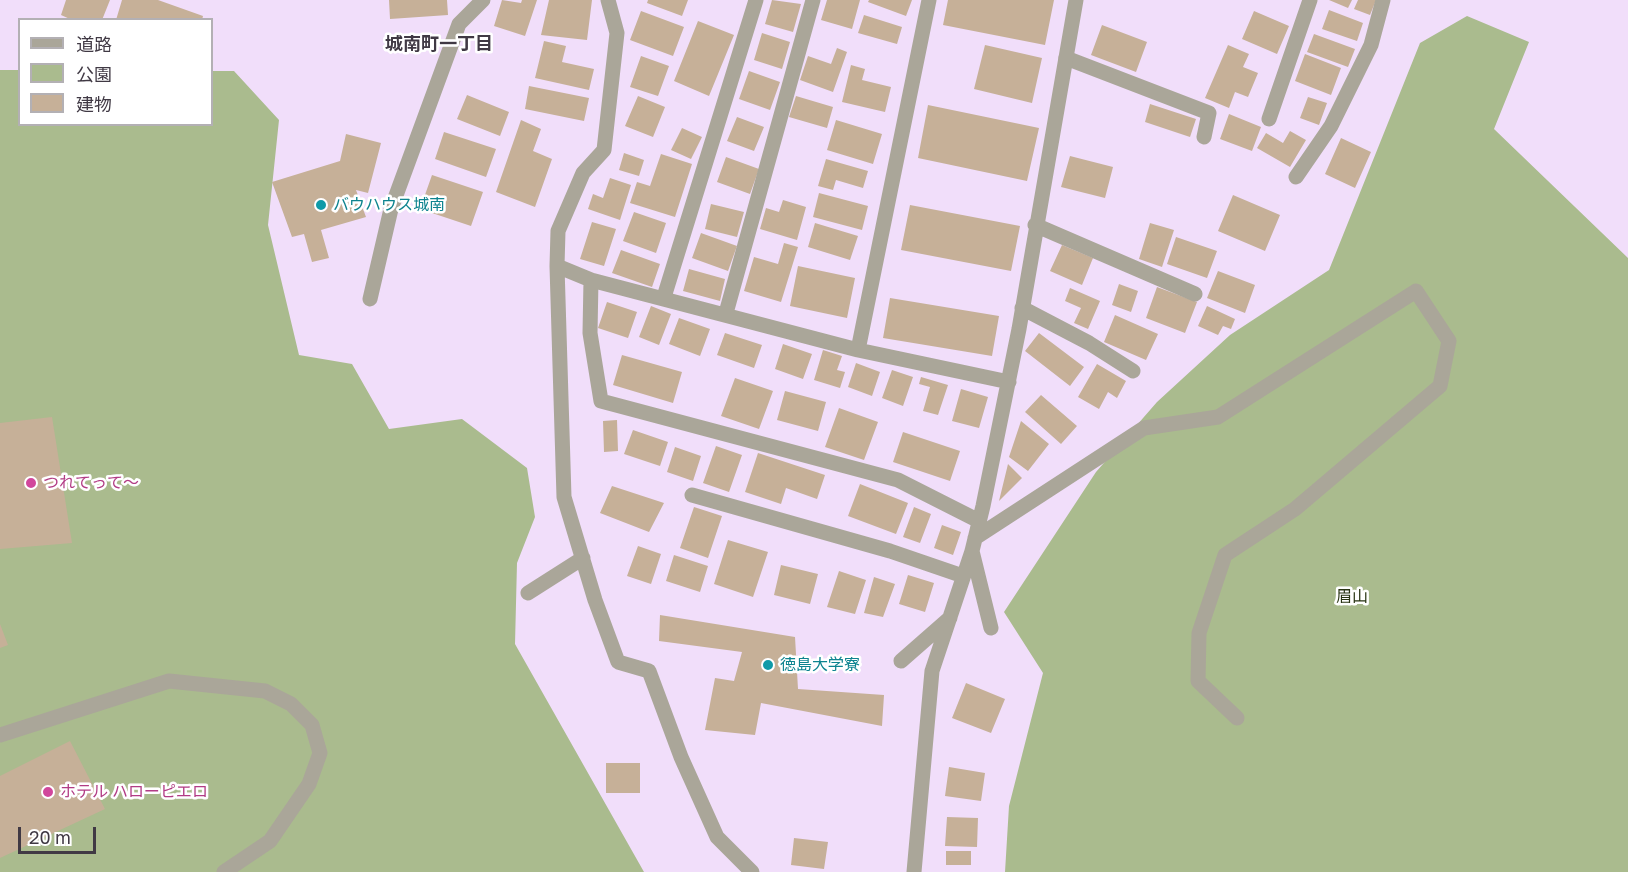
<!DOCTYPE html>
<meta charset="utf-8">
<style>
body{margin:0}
#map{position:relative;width:1628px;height:872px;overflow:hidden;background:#f1defa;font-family:"Golos Text","Noto Sans JP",sans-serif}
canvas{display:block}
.legend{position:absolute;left:18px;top:18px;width:195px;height:108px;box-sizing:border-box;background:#fff;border:2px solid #b3b0b4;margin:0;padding:8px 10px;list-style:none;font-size:18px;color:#403944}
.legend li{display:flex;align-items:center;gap:12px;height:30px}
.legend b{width:30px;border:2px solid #b3b0b4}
.scale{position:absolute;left:18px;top:827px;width:78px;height:27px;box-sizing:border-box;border:3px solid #403944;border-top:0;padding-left:8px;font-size:18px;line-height:21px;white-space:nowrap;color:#403944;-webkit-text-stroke:4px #fff;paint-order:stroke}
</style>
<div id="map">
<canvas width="1628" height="872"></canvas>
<ul class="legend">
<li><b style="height:8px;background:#aaa699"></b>道路</li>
<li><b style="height:16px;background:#aabb8e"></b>公園</li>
<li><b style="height:16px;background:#c6b098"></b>建物</li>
</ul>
<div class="scale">20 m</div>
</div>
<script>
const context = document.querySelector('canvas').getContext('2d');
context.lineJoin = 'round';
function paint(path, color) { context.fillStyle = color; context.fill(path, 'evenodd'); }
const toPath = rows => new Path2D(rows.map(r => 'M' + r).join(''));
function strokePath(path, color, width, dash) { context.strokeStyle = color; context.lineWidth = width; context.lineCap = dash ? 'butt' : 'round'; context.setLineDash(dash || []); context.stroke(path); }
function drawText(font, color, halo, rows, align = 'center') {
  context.font = font + ' "Golos Text","Noto Sans JP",sans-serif'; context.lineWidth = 5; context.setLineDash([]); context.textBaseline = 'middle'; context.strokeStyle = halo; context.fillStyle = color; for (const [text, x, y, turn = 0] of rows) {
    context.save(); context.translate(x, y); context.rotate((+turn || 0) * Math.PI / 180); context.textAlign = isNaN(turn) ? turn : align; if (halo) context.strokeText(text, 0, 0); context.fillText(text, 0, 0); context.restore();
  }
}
paint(toPath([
 [1467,16,1529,42,1494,129,1628,258,1628,872,1005,872,1009,806,1043,673,1004,612,1096,472,1157,402,1230,335,1329,270,1420,43],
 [0,70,19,70,20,124,212,124,212,71,234,71,279,120,268,225,299,355,352,364,389,429,462,419,527,468,535,517,517,563,515,644,644,872,0,872]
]), '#aabb8e');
paint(toPath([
 [66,0,110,0,102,20,72,20,61,15],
 [122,0,158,0,203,16,202,20,116,20],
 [389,0,447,0,448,15,390,19],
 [502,0,521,3,522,0,537,0,525,36,494,26],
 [549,0,592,0,587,40,541,35],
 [648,0,688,0,682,16,647,3],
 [772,0,801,4,793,32,765,24],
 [827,0,860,0,852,29,821,20],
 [869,0,912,0,906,16,868,2],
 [948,0,1054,0,1045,45,943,25],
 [1329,0,1352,0,1348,8],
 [1358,0,1376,0,1370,15,1354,9],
 [1329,10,1363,23,1357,41,1322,29],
 [641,11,684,27,673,56,630,40],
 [1254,11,1289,26,1277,54,1242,39],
 [864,15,902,27,897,44,858,33],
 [698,21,734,35,709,96,674,81],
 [1102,25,1147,42,1136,72,1091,55],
 [762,33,790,42,782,69,754,60],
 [1314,34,1355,49,1348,67,1307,52],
 [544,41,566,46,562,62,594,69,589,90,535,78],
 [985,45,1042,58,1032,103,974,89],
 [1228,45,1249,54,1243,67,1258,73,1248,97,1235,92,1229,108,1205,98],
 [837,48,847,52,833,92,800,80,808,56,831,64],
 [1305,54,1341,68,1331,95,1295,81],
 [641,56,669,66,658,96,630,87],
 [851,65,865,69,862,80,891,87,885,112,842,102],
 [749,71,780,82,770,110,739,99],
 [529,86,589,98,584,121,525,109],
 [467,95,509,112,500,136,457,119],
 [638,96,665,107,653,137,625,126],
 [796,96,833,107,827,128,789,117],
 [1308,97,1327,103,1319,125,1300,118],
 [1150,104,1196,119,1190,137,1145,122],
 [928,105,1039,128,1027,181,918,158],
 [1229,114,1261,127,1252,151,1220,139],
 [737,117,764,127,754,151,727,141],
 [521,120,541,129,533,151,552,159,535,207,496,192],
 [836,120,882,134,873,164,827,150],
 [682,128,702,137,691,159,671,150],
 [1290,131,1306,140,1290,167,1257,148,1266,133,1283,143],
 [444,132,496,149,486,177,435,159],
 [346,134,381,143,368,193,356,190,366,217,321,230,329,258,312,262,304,234,292,237,272,182,340,161],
 [1341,138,1371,152,1355,188,1325,174],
 [624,153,644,160,639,176,619,170],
 [661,154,692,164,675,217,630,203,637,182,650,186],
 [1070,156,1113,167,1105,198,1061,187],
 [726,157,759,169,750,194,717,182],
 [826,159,868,171,863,188,836,180,833,190,818,186],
 [432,175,483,192,471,226,420,209],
 [610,178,631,185,620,220,588,209,593,194,603,198],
 [819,193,868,206,862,230,813,217],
 [1233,195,1280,215,1265,251,1218,231],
 [783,200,806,207,797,240,760,229,766,208,779,212],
 [711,204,744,212,737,237,705,229],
 [910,205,1020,226,1011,271,901,250],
 [634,212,666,223,656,253,623,241],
 [592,222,616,229,604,266,580,259],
 [815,223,858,236,850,260,808,247],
 [1150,223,1174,230,1162,267,1139,259],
 [701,233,737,246,728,271,692,258],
 [1176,237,1217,251,1207,278,1167,264],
 [784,243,798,247,781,302,744,291,754,257,778,264],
 [1062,245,1093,258,1082,285,1050,271],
 [621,250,660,264,652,287,612,273],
 [798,266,855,278,847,318,790,306],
 [689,269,725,279,720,301,683,291],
 [1218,271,1255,285,1245,313,1207,298],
 [1119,284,1138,291,1131,312,1112,305],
 [1157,287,1197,302,1185,333,1146,318],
 [1070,288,1100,301,1088,329,1074,323,1081,308,1065,301],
 [890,298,999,316,992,356,883,338],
 [607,302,637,312,628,338,598,328],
 [651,306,671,314,659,345,639,337],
 [1207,306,1235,319,1231,329,1223,326,1218,335,1198,326],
 [1115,315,1158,334,1146,360,1104,342],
 [679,318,710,329,700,356,669,344],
 [725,333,762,345,754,368,717,355],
 [1039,333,1084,367,1070,386,1025,351],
 [783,344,812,354,803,379,775,369],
 [823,350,842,356,837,370,845,372,840,388,814,380],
 [622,355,682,372,673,403,613,385],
 [856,363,880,372,872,396,848,387],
 [1097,364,1126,381,1117,398,1108,392,1099,409,1078,397],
 [892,370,913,377,903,406,882,398],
 [921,377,948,385,938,415,923,411,930,387,919,384],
 [735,378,773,391,759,429,721,416],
 [961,389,988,397,979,428,952,421],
 [785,391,826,402,818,431,777,420],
 [1041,395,1077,426,1061,444,1025,412],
 [839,408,878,422,864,460,825,447],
 [52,417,72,543,0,549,0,423],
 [617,420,618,451,604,452,603,421],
 [1021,421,1049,444,1028,471,1009,457],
 [633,430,668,442,660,466,624,454],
 [903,432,960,451,950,481,893,462],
 [716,446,742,455,729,492,703,483],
 [675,447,701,456,693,481,667,472],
 [758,453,825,475,817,499,786,488,781,504,745,492],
 [1008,464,1022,478,999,501],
 [860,484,908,503,896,534,848,516],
 [612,486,664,503,649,532,600,513],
 [694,507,722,516,708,558,680,548],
 [914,507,931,514,920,543,903,537],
 [942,525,961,532,953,555,934,548],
 [728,540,768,552,753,597,714,584],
 [638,546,661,554,651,584,627,576],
 [674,555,708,566,700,592,666,581],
 [781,565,818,574,810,604,774,595],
 [839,571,866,580,855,614,827,607],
 [908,575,934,583,925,612,899,604],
 [874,577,895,584,883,617,864,613],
 [660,615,795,637,798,689,884,695,882,726,761,703,755,735,705,730,715,678,734,681,742,652,659,641],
 [0,624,8,645,0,648],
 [966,683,1005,699,991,733,952,718],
 [70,741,105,809,0,858,0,776],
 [606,763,640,763,640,793,606,793],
 [949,767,985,773,981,801,945,796],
 [947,817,978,818,977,847,945,846],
 [794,838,828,842,824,869,791,865],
 [946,851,971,851,971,865,946,865]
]), '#c6b098');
strokePath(toPath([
 [1066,58,1209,113,1204,137],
 [1269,119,1310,0],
 [1296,177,1331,126,1371,45,1383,0]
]), '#aaa699', 15);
strokePath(toPath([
 [608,0,617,33,604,150,583,173,558,231,557,266,591,280,858,350,1009,382],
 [1035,225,1195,294],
 [557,266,564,497,595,600,618,662,649,671,681,757,717,837,752,872],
 [591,280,590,333,601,401,898,480,979,521],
 [664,297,756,0],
 [370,299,391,209,459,24,483,0],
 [1022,308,1089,343,1133,371],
 [726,313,813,0],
 [858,350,929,0],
 [692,495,890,551,963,576],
 [975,538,1144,428,1218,417,1416,291,1449,341,1440,386,1295,509,1225,555,1199,633,1198,681,1237,718],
 [972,551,991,628],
 [528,593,583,558],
 [901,661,950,618],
 [0,735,169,681,265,691,291,704,312,725,320,753,309,784,270,841,224,872],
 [914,872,932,671,972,551,983,506,1019,329,1076,0]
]), '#aaa699', 15);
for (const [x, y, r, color] of [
 [321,205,6,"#0f9aa8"],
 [31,483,6,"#d1479c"],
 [768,665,6,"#0f9aa8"],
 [48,792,6,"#d1479c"]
]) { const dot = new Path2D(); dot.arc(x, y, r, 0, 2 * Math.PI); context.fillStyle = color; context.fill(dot); strokePath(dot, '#fff', 2); }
drawText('16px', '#0d838f', '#fff', [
 ["バウハウス城南",333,205],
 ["徳島大学寮",780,665]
], 'left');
drawText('16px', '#b23c85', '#fff', [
 ["つれてって～",43,483],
 ["ホテル ハローピエロ",60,792]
], 'left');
drawText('16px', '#293413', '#fff', [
 ["眉山",1352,597]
]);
drawText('bold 18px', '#403944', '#fff', [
 ["城南町一丁目",439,44]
]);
</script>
